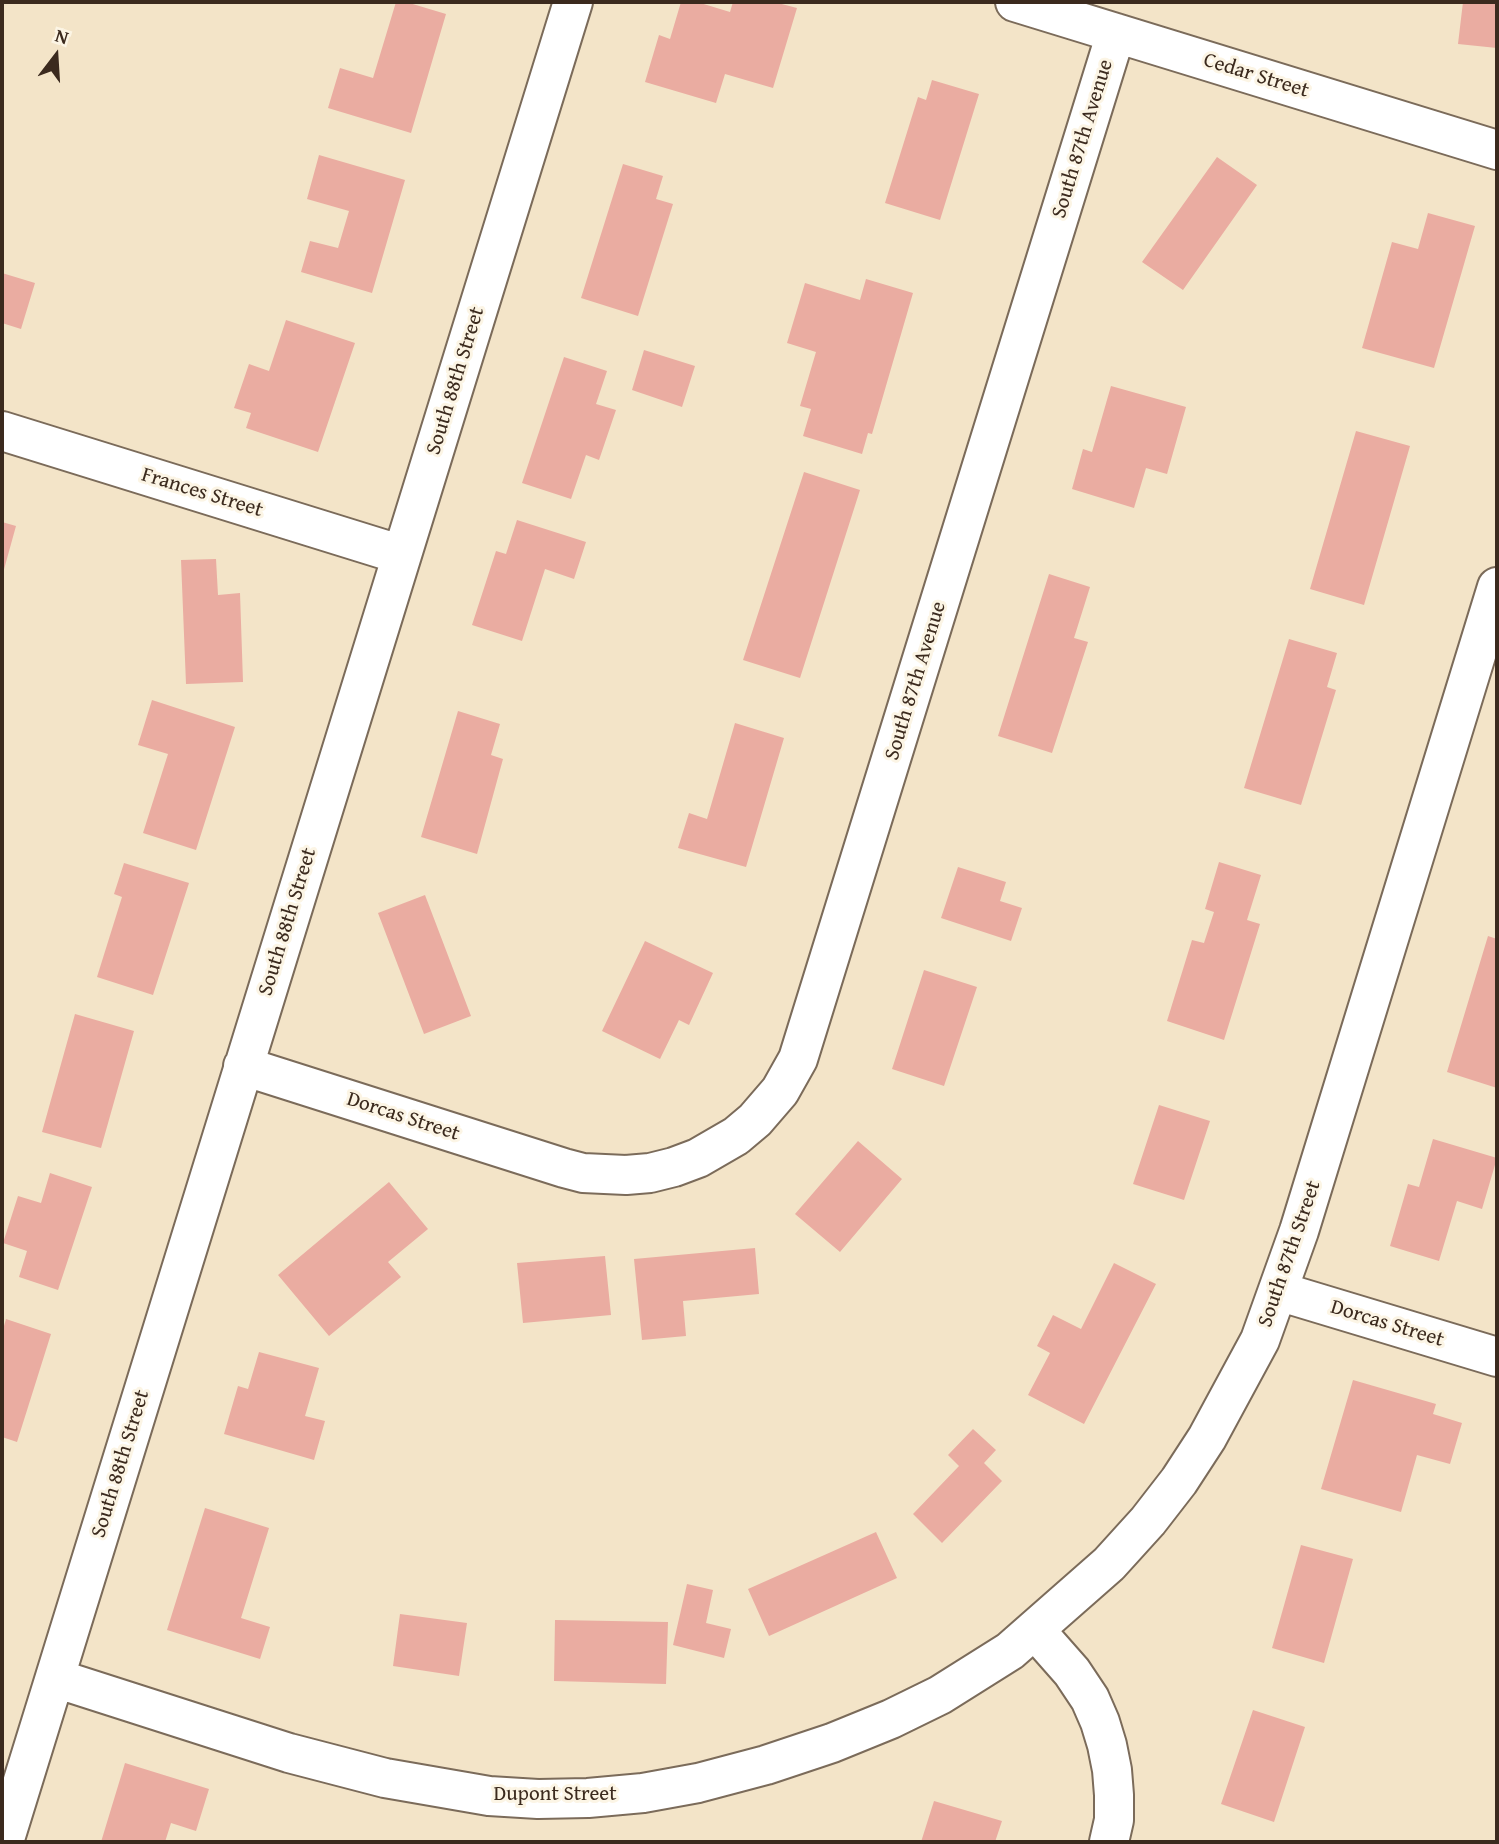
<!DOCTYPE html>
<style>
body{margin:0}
#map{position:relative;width:1499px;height:1844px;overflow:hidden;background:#f3e4c8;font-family:"Gentium Book Plus",serif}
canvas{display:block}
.frame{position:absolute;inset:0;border:4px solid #3b2a1e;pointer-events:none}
.north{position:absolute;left:21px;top:21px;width:70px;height:70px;-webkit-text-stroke:5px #fcf5e5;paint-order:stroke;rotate:17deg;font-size:19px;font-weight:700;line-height:28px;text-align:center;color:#3b2a1e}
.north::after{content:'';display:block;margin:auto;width:24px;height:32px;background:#3b2a1e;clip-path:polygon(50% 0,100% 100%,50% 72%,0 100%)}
</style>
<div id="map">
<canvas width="1499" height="1844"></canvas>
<div class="frame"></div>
<div class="north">N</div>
</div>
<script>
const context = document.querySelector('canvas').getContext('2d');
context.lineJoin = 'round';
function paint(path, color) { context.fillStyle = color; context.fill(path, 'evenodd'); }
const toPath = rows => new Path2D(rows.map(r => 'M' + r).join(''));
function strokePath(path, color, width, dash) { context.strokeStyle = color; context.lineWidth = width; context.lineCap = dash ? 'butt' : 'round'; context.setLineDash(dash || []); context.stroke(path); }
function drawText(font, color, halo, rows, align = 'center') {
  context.font = font + ' "Gentium Book Plus",serif'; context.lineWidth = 6; context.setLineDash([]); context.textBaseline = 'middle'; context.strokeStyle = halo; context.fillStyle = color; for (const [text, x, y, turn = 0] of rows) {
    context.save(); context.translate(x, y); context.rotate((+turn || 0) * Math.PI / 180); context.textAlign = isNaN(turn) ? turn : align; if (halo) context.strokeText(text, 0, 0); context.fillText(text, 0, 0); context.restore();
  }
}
paint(toPath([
 [396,2,406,2,446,14,411,133,328,108,340,68,373,78],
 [681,2,697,2,730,12,733,2,774,2,797,8,773,88,725,74,716,103,645,82,659,35,670,39],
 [1463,2,1497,2,1497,48,1458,44],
 [932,80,979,94,940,220,885,203,918,97,926,100],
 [319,155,405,180,372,293,301,272,310,241,338,248,349,211,307,199],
 [1217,157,1257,185,1183,290,1142,262],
 [623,164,663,176,656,199,673,204,638,316,581,298],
 [1428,213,1475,226,1434,368,1362,348,1392,242,1418,249],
 [2,273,35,283,21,329,2,323],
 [866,279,913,293,872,434,868,433,862,454,803,436,811,409,800,406,816,352,787,343,805,283,860,300],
 [286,320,355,343,318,452,246,428,251,413,234,408,249,364,269,371],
 [644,350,695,366,682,407,632,390],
 [564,357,607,371,596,404,616,410,599,460,586,455,571,499,522,483],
 [1111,386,1186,407,1167,474,1146,468,1134,508,1072,489,1083,449,1092,452],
 [1356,431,1410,446,1364,605,1310,589],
 [804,472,860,490,800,678,743,660],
 [517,520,586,542,574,579,545,569,522,641,472,625,496,551,506,554],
 [2,522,16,526,3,573,2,573],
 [216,559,218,595,240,593,243,682,186,684,181,560],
 [1049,574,1090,587,1074,638,1088,642,1052,753,998,736],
 [1289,639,1337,653,1327,687,1336,690,1301,805,1244,788],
 [152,700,235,727,196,850,143,833,168,754,138,745],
 [458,711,500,724,491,755,503,759,477,854,421,837],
 [735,723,784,738,746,867,678,848,689,813,707,819],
 [1219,862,1261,875,1247,920,1260,924,1224,1040,1167,1021,1192,940,1204,943,1214,912,1205,909],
 [124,863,189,883,153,995,97,977,122,897,114,894],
 [958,867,1006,882,1000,901,1022,908,1011,941,941,918],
 [425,895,471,1016,424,1034,378,913],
 [1488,936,1497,939,1497,1088,1447,1072],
 [645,941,713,973,689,1025,679,1020,660,1059,602,1031],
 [924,970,977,987,944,1086,892,1069],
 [75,1014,134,1031,101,1148,42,1132],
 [1159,1105,1210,1121,1184,1200,1133,1184],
 [1433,1139,1497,1158,1482,1209,1457,1201,1439,1261,1390,1246,1408,1184,1419,1187],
 [858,1141,902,1179,840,1252,795,1214],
 [50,1173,92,1187,58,1290,19,1277,27,1251,3,1243,18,1196,41,1203],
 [389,1182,428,1229,388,1262,401,1277,329,1336,278,1275],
 [755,1248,759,1294,683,1301,686,1336,642,1340,634,1259],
 [605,1256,611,1315,523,1323,517,1263],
 [1114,1263,1156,1284,1084,1424,1028,1395,1050,1353,1037,1346,1053,1315,1081,1329],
 [6,1319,51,1334,17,1442,2,1437,2,1333],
 [259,1352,319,1368,305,1416,325,1421,314,1460,224,1434,238,1386,248,1389],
 [1353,1380,1436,1404,1433,1414,1462,1423,1450,1464,1417,1455,1401,1512,1321,1489],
 [973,1429,996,1450,984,1463,1002,1481,942,1543,913,1514,959,1466,948,1455],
 [205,1508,269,1528,241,1618,270,1627,260,1659,167,1630],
 [876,1532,897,1578,769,1636,748,1589],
 [1301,1545,1353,1559,1324,1663,1272,1648],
 [687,1584,713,1590,706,1623,731,1629,724,1658,673,1645],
 [400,1614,467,1623,459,1676,393,1666],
 [555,1620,668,1622,666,1684,554,1681],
 [1253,1710,1305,1727,1274,1822,1221,1804],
 [125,1763,209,1789,196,1831,171,1823,165,1842,101,1842],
 [934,1801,1002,1821,995,1842,921,1842]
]), '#eaaca1');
const minor = toPath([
 [1015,2,1497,150],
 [2,431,402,555],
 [243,1066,564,1168,583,1173,626,1175,650,1173,674,1167,698,1158,736,1136,755,1120,780,1091,798,1059,1116,33],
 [1278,1291,1497,1357],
 [1035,1630,1072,1672,1090,1699,1100,1722,1107,1745,1112,1770,1114,1795,1114,1820,1109,1842],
 [55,1678,289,1753,385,1778,489,1796,538,1799,588,1798,643,1793,698,1783,766,1765,832,1743,891,1719,940,1695,1010,1651,1109,1564,1148,1521,1179,1481,1207,1438,1260,1340,1299,1231,1497,587],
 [4,1842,573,2]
]);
strokePath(minor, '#7b6b5a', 42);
strokePath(minor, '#fff', 38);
drawText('21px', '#3b2a1e', '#fcf5e5', [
 ["Cedar Street",1256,76,17],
 ["South 87th Avenue",1083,139,-73],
 ["South 88th Street",456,381,-73],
 ["Frances Street",202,493,17],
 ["South 87th Avenue",916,681,-73],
 ["South 88th Street",288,922,-73],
 ["Dorcas Street",403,1117,18],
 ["South 87th Street",1290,1254,-71],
 ["Dorcas Street",1387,1324,17],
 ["South 88th Street",121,1464,-73],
 ["Dupont Street",555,1795]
]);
</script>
